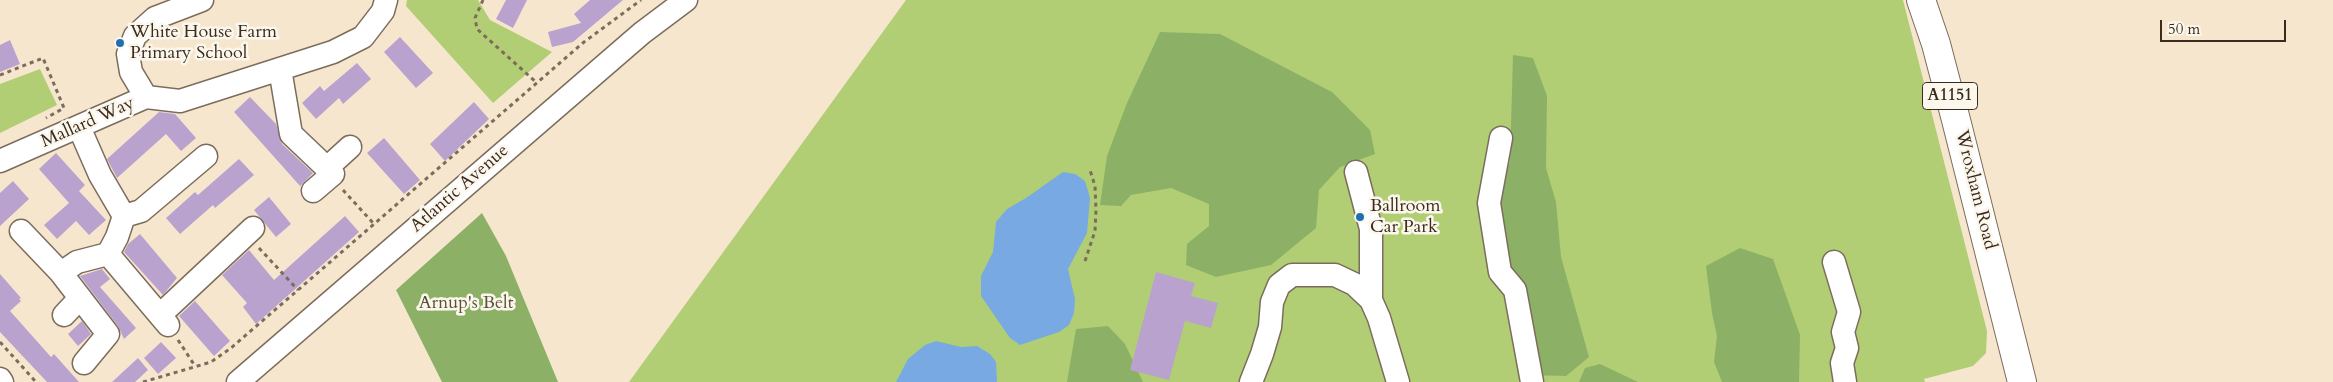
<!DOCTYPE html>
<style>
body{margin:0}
#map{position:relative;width:2333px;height:382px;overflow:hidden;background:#f6e6ce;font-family:Cardo,serif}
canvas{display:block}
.scale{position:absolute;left:2160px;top:20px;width:126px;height:22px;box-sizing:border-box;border:2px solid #3b2a1e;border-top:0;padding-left:6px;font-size:15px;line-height:18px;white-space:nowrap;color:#3b2a1e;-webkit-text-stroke:4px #fbf7ec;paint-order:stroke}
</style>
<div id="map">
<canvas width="2333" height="382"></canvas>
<div class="scale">50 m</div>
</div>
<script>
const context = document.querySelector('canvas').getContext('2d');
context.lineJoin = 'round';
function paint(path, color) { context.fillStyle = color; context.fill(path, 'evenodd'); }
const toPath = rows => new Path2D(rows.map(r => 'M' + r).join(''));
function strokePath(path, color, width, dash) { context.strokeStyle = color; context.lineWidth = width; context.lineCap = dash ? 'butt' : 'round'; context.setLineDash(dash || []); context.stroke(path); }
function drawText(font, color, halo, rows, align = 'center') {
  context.font = font + ' Cardo,serif'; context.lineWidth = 5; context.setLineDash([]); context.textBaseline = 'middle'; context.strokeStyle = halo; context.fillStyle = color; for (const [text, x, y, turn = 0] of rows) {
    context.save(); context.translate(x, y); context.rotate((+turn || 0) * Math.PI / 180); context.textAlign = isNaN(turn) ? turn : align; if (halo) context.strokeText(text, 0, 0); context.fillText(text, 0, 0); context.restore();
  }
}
paint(toPath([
 [407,0,478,0,490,20,552,52,493,103,406,6],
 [906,0,1903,0,1987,331,1986,353,1973,366,1924,379,1925,382,629,382],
 [40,69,57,105,0,133,0,84]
]), '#b1ce74');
paint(toPath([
 [1160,32,1220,34,1332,92,1370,130,1375,154,1340,167,1319,190,1316,228,1271,265,1216,277,1186,265,1187,244,1209,226,1209,204,1171,188,1131,195,1121,206,1100,205,1107,156,1127,103],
 [1513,55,1533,58,1547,96,1546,168,1556,202,1561,257,1589,357,1566,376,1528,375,1510,258,1499,231,1500,192,1510,161],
 [482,213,506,256,558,382,442,382,396,290],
 [1740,248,1773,259,1800,335,1799,382,1722,382,1714,362,1717,336,1712,313,1706,266],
 [1108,326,1125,344,1143,382,1067,382,1076,329],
 [1600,364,1638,382,1579,382,1585,368]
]), '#8cb166');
paint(toPath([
 [1063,172,1075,174,1085,181,1090,198,1087,233,1068,269,1075,299,1074,313,1069,325,1059,332,1020,345,1010,338,981,296,981,276,993,252,996,222,1007,209,1026,198],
 [936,341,961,347,977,346,990,354,996,362,997,382,896,382,908,359,925,345]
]), '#78a9e3');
paint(toPath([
 [506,0,527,0,513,28,496,19],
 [590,0,623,0,573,42,552,47,548,32,581,23,574,14],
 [400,37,433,73,416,88,384,52],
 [10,40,20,64,0,72,0,45],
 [357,63,371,79,343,104,339,98,316,119,302,103,320,86,324,91],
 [250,97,276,124,282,144,313,173,300,186,234,112],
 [474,102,489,119,445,161,430,144],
 [159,112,175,114,196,138,181,151,166,134,117,178,107,159],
 [384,138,420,180,404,194,367,153],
 [56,153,85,185,79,191,106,220,89,235,76,221,57,239,44,225,69,203,39,169],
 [239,159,254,175,215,208,213,205,180,234,166,218,195,192,198,195],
 [13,181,29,199,0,226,0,193],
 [269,197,291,224,276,237,254,210],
 [345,216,359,232,256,324,243,307,247,303,222,275,249,250,274,280],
 [140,234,177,278,163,295,124,252,128,244],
 [102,269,110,279,100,287,136,328,124,339,118,326,80,276],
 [1156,272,1195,283,1191,296,1218,303,1211,328,1185,321,1169,380,1130,370],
 [0,274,21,298,19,299,21,301,10,311,51,357,54,354,79,382,47,382,0,332],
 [195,301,230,341,214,356,179,316],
 [82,321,91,334,78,346,68,334],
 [161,342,176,358,158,374,144,358],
 [138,358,148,370,135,382,112,382]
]), '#baa2cf');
const minor = toPath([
 [280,69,291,134,333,174,313,191],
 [146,97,131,72,128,54,135,36,155,18,202,0],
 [79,127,100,175,124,216,117,237,108,254,168,325],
 [1501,138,1489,203,1500,272,1515,290,1532,382],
 [0,161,146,97,180,101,333,52,363,37,383,11,386,0],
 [327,168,350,147],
 [1356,172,1371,229,1371,300,1379,318,1398,382],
 [124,216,141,211,206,156],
 [21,231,61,273,108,334,84,363],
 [1834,262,1849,312,1843,332,1847,348,1842,363,1845,382],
 [61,273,77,262,108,254],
 [64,315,80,298],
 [160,315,253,228],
 [0,379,2,382],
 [238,382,642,33,686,0],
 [1251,382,1262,354,1270,327,1272,302,1279,285,1292,275,1335,275,1354,284,1371,300]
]);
const major = toPath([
 [1921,0,1936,44,1956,120,2022,382]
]);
strokePath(minor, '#7c6c5c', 25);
strokePath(major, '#7c6c5c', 30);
strokePath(toPath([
 [483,0,475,18,477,29,537,83],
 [0,75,43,58,64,108,46,118],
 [343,190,374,224],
 [259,248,298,290],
 [1085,261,1095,231,1096,210,1095,186,1090,170],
 [178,340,195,366],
 [0,342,36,382],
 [143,382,211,362,231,348,584,42,641,0]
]), '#7c6c5c', 3, [4, 4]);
strokePath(minor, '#fff', 22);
strokePath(major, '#fff', 28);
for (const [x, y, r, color] of [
 [120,43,5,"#1f6fb2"],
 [1360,217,5,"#1f6fb2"]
]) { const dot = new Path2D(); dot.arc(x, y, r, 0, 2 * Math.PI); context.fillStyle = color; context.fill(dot); strokePath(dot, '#fbf7ec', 2); }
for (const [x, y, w] of [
 [1950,96,55]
]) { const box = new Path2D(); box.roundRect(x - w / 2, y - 13.5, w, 27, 4); context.fillStyle = '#fbf7ec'; context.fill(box); strokePath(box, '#3b2a1e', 1); }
drawText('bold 16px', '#3b2a1e', null, [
 ["A1151",1950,96]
]);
drawText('18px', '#3b2a1e', '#fbf7ec', [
 ["White House Farm",130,33],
 ["Primary School",130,54],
 ["Ballroom",1370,207],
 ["Car Park",1370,228]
], 'left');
drawText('18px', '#3b2a1e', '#fbf7ec', [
 ["Mallard Way",88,123,-24],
 ["Atlantic Avenue",460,189,-41],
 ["Wroxham Road",1975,190,76]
]);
drawText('18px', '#585334', '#fbf7ec', [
 ["Arnup's Belt",466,304]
]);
</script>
